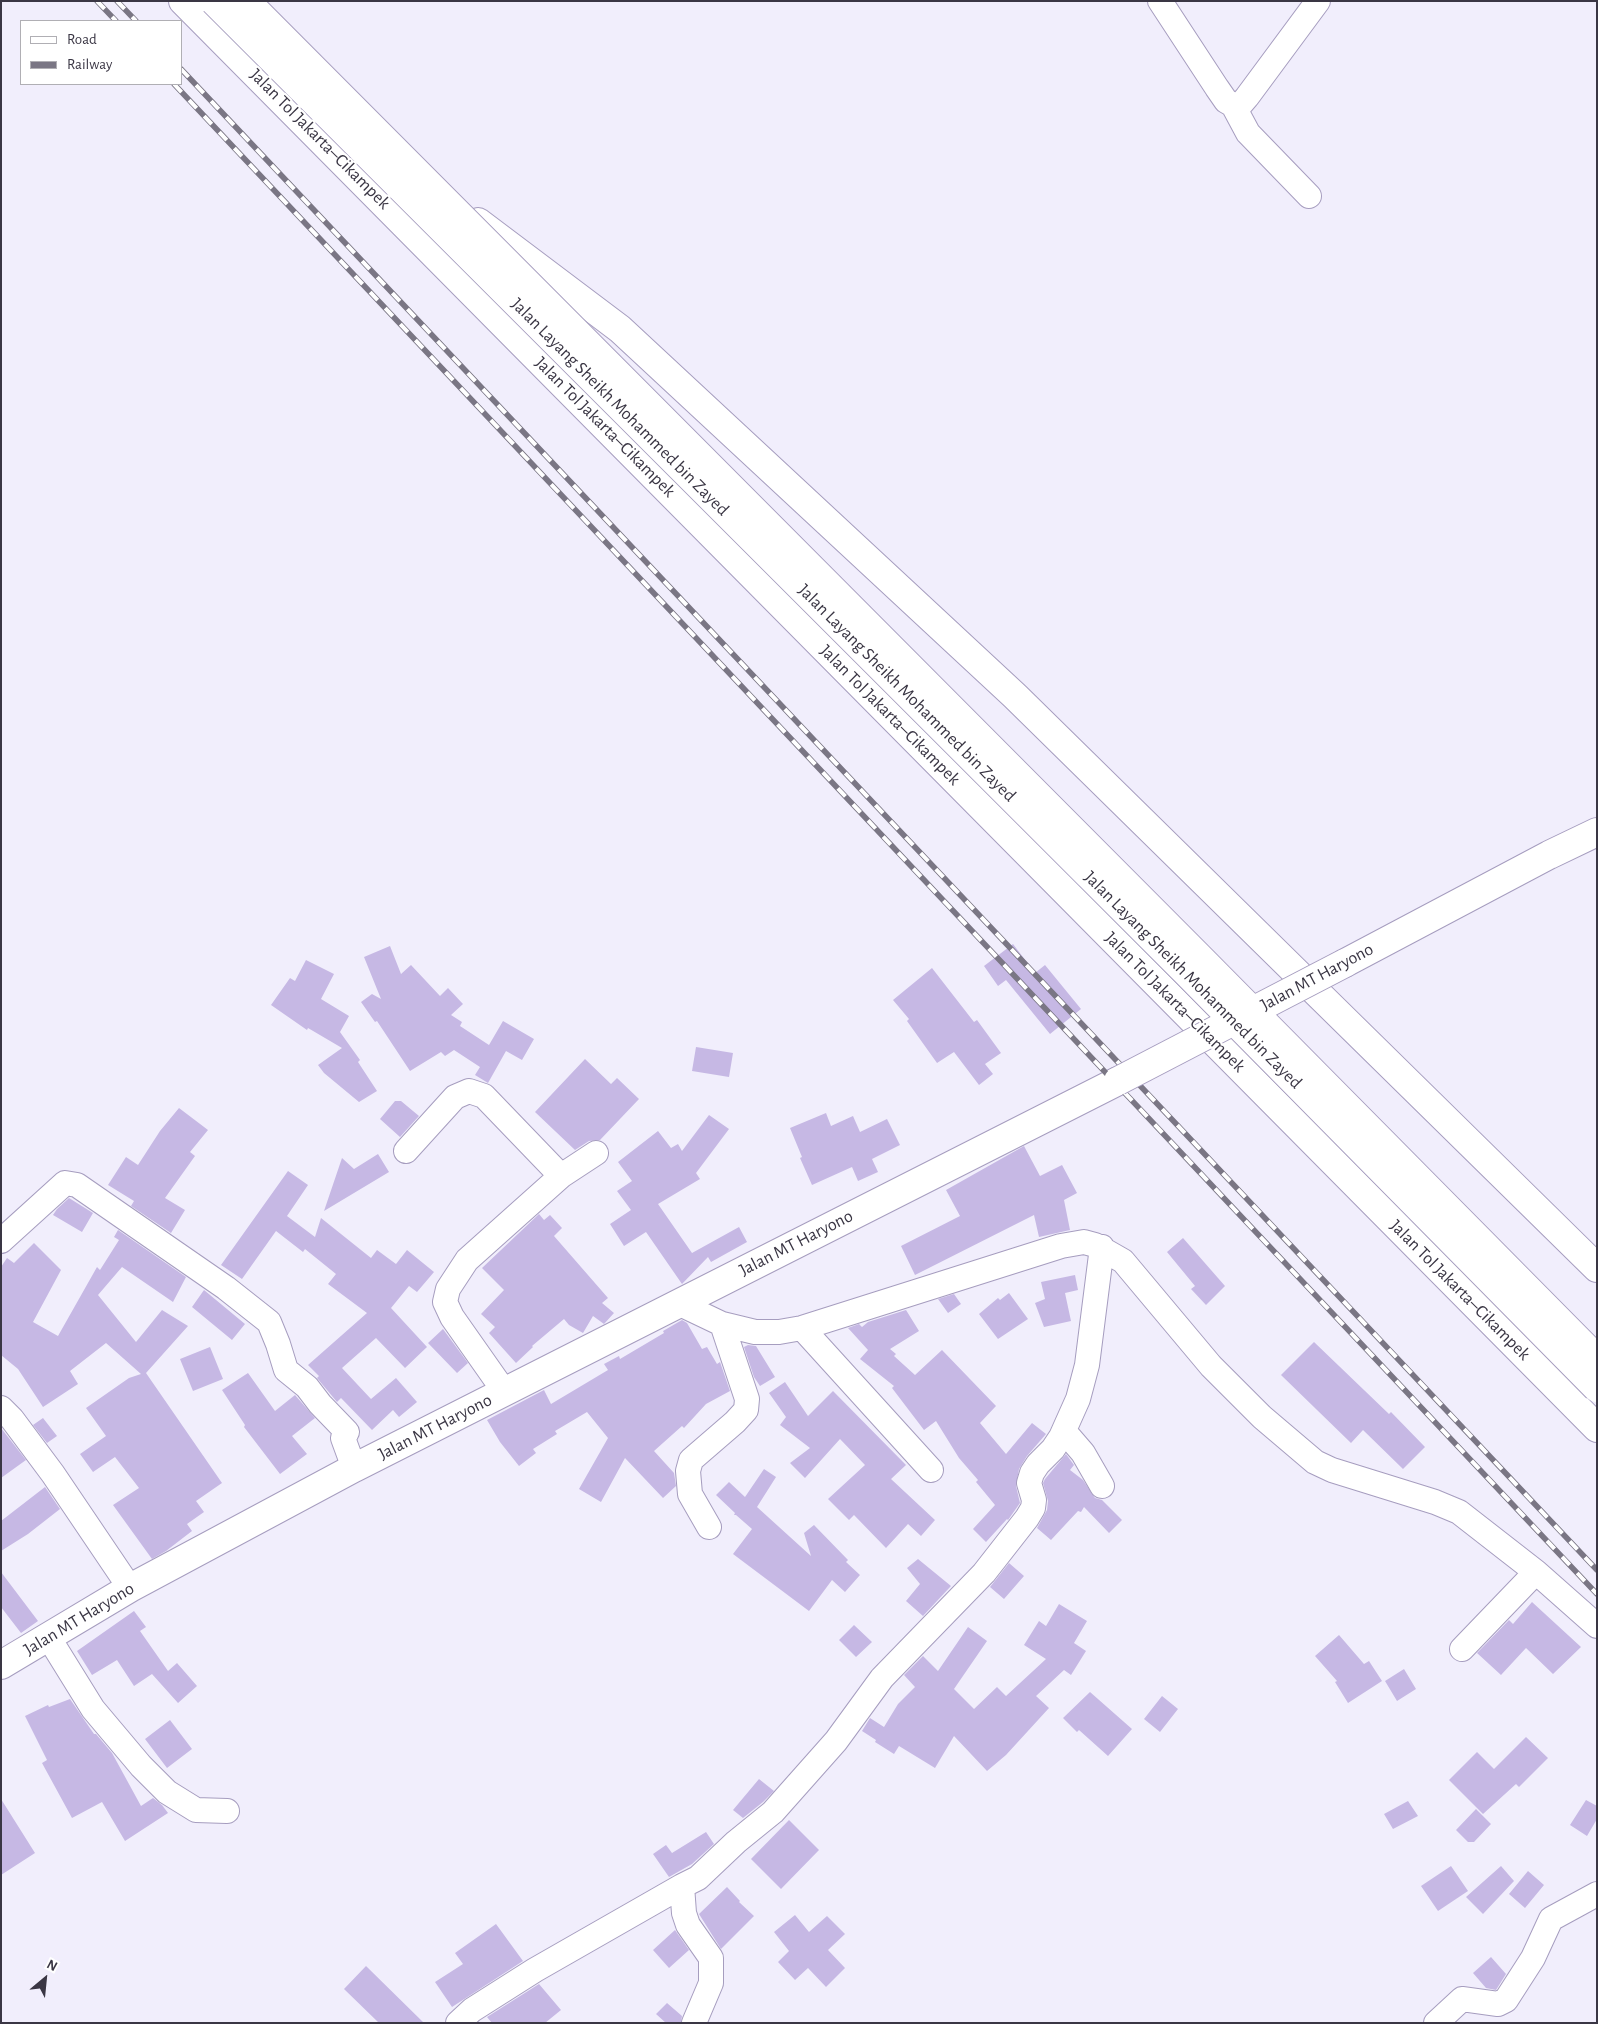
<!DOCTYPE html>
<meta charset="utf-8">
<style>
body{margin:0}
#map{position:relative;width:1598px;height:2024px;overflow:hidden;background:#f1eefc;font-family:"Alegreya Sans",sans-serif}
canvas{display:block}
.frame{position:absolute;inset:0;border:2px solid #3a3644;pointer-events:none}
.legend{position:absolute;left:20px;top:20px;width:162px;height:65px;box-sizing:border-box;background:#fff;border:1px solid #b0afb4;margin:0;padding:6px 9px;list-style:none;font-size:15px;color:#3a3644}
.legend li{display:flex;align-items:center;gap:10px;height:25px}
.legend b{width:25px;border:1px solid #b0afb4}
.north{position:absolute;left:20px;top:1954px;width:50px;height:50px;-webkit-text-stroke:4px #fff;paint-order:stroke;rotate:28deg;font-size:14px;font-weight:700;line-height:20px;text-align:center;color:#3a3644}
.north::after{content:'';display:block;margin:auto;width:18px;height:22px;background:#3a3644;clip-path:polygon(50% 0,100% 100%,50% 72%,0 100%)}
</style>
<div id="map">
<canvas width="1598" height="2024"></canvas>
<div class="frame"></div>
<ul class="legend">
<li><b style="height:6px;background:#fff"></b>Road</li>
<li><b style="height:6px;background:#7a7684"></b>Railway</li>
</ul>
<div class="north">N</div>
</div>
<script>
const context = document.querySelector('canvas').getContext('2d');
context.lineJoin = 'round';
function paint(path, color) { context.fillStyle = color; context.fill(path, 'evenodd'); }
const toPath = rows => new Path2D(rows.map(r => 'M' + r).join(''));
function strokePath(path, color, width, dash) { context.strokeStyle = color; context.lineWidth = width; context.lineCap = dash ? 'butt' : 'round'; context.setLineDash(dash || []); context.stroke(path); }
function drawText(font, color, halo, rows, align = 'center') {
  context.font = font + ' "Alegreya Sans",sans-serif'; context.lineWidth = 4; context.setLineDash([]); context.textBaseline = 'middle'; context.strokeStyle = halo; context.fillStyle = color; for (const [text, x, y, turn = 0] of rows) {
    context.save(); context.translate(x, y); context.rotate((+turn || 0) * Math.PI / 180); context.textAlign = isNaN(turn) ? turn : align; if (halo) context.strokeText(text, 0, 0); context.fillText(text, 0, 0); context.restore();
  }
}
paint(toPath([
 [1013,944,1035,973,1045,965,1081,1009,1050,1034,1006,980,998,986,984,966],
 [390,946,401,974,411,965,440,996,448,988,463,1004,451,1015,462,1022,460,1026,489,1045,503,1021,534,1039,522,1060,506,1051,488,1083,475,1075,480,1067,454,1050,445,1056,441,1052,410,1071,377,1021,375,1022,361,1002,372,994,381,999,364,957],
 [306,960,334,974,321,999,349,1016,340,1032,360,1060,358,1062,377,1091,359,1102,324,1073,318,1065,342,1048,308,1028,307,1030,271,1005,290,978,295,981],
 [932,968,974,1022,977,1020,1001,1053,985,1064,993,1074,979,1085,954,1052,937,1063,907,1021,909,1019,893,1000],
 [696,1047,733,1053,729,1077,692,1071],
 [585,1059,611,1084,617,1078,639,1099,600,1140,589,1141,575,1150,535,1112],
 [395,1101,401,1101,419,1116,400,1137,380,1119],
 [179,1108,208,1130,190,1152,195,1156,165,1198,185,1210,171,1233,131,1206,134,1201,108,1185,126,1157,138,1165,160,1131],
 [826,1113,831,1126,853,1116,860,1132,887,1119,900,1145,872,1159,878,1172,858,1181,852,1167,812,1185,800,1158,802,1157,790,1128],
 [709,1115,729,1129,696,1173,700,1179,658,1204,692,1253,739,1227,747,1242,711,1262,708,1257,682,1284,646,1232,624,1246,610,1224,631,1210,617,1191,632,1181,618,1162,658,1131,671,1148,678,1144,682,1151],
 [1024,1146,1040,1176,1062,1165,1077,1193,1064,1200,1070,1230,1039,1237,1034,1215,915,1275,901,1246,960,1216,946,1190],
 [378,1154,389,1172,324,1211,342,1158,354,1169],
 [288,1171,308,1185,287,1216,315,1237,321,1218,371,1258,377,1250,396,1264,407,1250,434,1272,417,1292,409,1286,391,1308,427,1347,405,1368,376,1338,342,1368,371,1399,396,1378,417,1402,399,1417,393,1410,372,1430,341,1398,337,1402,317,1378,319,1376,308,1365,367,1313,328,1284,336,1274,305,1249,303,1252,276,1231,242,1279,221,1265],
 [69,1198,93,1213,82,1232,53,1215,57,1209],
 [539,1214,544,1220,550,1215,562,1228,554,1236,608,1298,602,1303,614,1313,604,1324,593,1316,583,1333,569,1325,564,1319,532,1346,533,1347,516,1363,489,1333,495,1327,481,1314,504,1290,482,1268],
 [118,1230,186,1277,173,1302,122,1267,98,1295,136,1342,162,1310,188,1326,146,1373,222,1483,196,1501,204,1512,187,1524,192,1531,166,1551,152,1559,113,1505,139,1488,115,1457,93,1472,80,1454,106,1436,86,1408,129,1378,141,1374,106,1343,70,1371,78,1384,43,1407,18,1369,1,1355,1,1267,7,1258,14,1263,34,1243,61,1270,33,1322,58,1336,97,1267,100,1270,119,1240,114,1237],
 [1183,1238,1225,1286,1206,1305,1191,1289,1195,1286,1167,1252],
 [1075,1275,1078,1290,1065,1293,1071,1321,1044,1327,1035,1303,1045,1299,1041,1282],
 [204,1290,245,1324,232,1340,192,1307],
 [1009,1293,1028,1319,998,1339,979,1314,998,1298,1000,1300],
 [954,1294,961,1304,948,1313,938,1299],
 [906,1310,919,1331,890,1349,896,1354,894,1356,915,1375,942,1350,996,1406,980,1423,1006,1454,1032,1423,1046,1434,1027,1456,1019,1469,1016,1486,1020,1503,1008,1520,1007,1519,986,1542,973,1529,995,1505,976,1482,978,1480,959,1458,936,1421,924,1430,892,1388,894,1386,860,1359,868,1350,848,1328,859,1324,862,1327,868,1322],
 [682,1320,687,1323,702,1349,707,1347,717,1364,720,1362,730,1391,706,1404,684,1428,682,1426,654,1451,674,1473,676,1486,663,1498,625,1458,601,1502,579,1489,608,1438,587,1412,555,1431,557,1434,533,1449,536,1453,519,1466,500,1442,487,1420,544,1390,551,1404,608,1370,604,1364,619,1356,620,1359,664,1333,663,1331],
 [443,1329,468,1363,457,1373,428,1343],
 [1314,1342,1389,1414,1391,1412,1425,1447,1403,1469,1363,1430,1351,1443,1281,1375],
 [748,1345,756,1346,775,1377,760,1386,754,1377,744,1347],
 [210,1347,223,1379,193,1391,180,1359],
 [248,1373,275,1411,295,1395,315,1418,292,1436,307,1454,280,1474,244,1427,245,1425,222,1390],
 [785,1382,808,1416,833,1391,906,1465,891,1479,935,1520,921,1536,908,1524,886,1548,854,1515,849,1520,828,1499,865,1465,840,1439,805,1478,790,1463,810,1448,780,1425,786,1417,769,1393],
 [43,1418,57,1436,47,1443,33,1425],
 [1,1428,26,1460,1,1478],
 [1066,1454,1074,1465,1070,1470,1083,1480,1095,1498,1102,1500,1122,1520,1109,1533,1084,1507,1081,1512,1078,1511,1051,1540,1037,1528,1047,1510,1048,1501,1043,1483,1045,1479],
 [764,1469,776,1477,757,1507,811,1556,804,1533,814,1525,848,1560,846,1562,860,1575,845,1592,832,1580,809,1611,733,1554,752,1529,736,1515,734,1515,735,1513,716,1495,729,1482,745,1497],
 [45,1487,60,1509,28,1534,1,1551,1,1521],
 [918,1559,951,1586,923,1616,906,1601,920,1584,907,1568],
 [1009,1563,1024,1576,1004,1599,990,1587],
 [1,1572,38,1621,21,1633,1,1607],
 [1532,1602,1581,1647,1553,1674,1526,1648,1501,1675,1477,1653,1509,1620,1513,1624],
 [1059,1604,1087,1621,1074,1643,1086,1651,1071,1675,1064,1670,1036,1696,1049,1708,1006,1755,987,1771,954,1736,935,1768,899,1746,894,1754,875,1742,876,1740,862,1731,870,1718,884,1727,898,1704,915,1687,904,1675,923,1656,938,1671,968,1627,987,1641,954,1689,974,1709,997,1687,1006,1696,1046,1659,1024,1645,1039,1621,1046,1626],
 [134,1611,146,1627,140,1631,168,1671,177,1663,197,1686,178,1703,152,1674,134,1686,117,1660,92,1675,77,1651],
 [854,1625,872,1642,856,1657,839,1640],
 [1339,1635,1364,1664,1369,1661,1382,1681,1348,1703,1335,1682,1337,1681,1315,1656],
 [1404,1669,1416,1689,1397,1701,1385,1681],
 [1090,1692,1132,1729,1108,1756,1079,1730,1077,1732,1063,1718],
 [1162,1696,1178,1709,1160,1732,1144,1719],
 [70,1699,94,1734,96,1734,112,1753,141,1806,153,1798,162,1805,168,1813,125,1841,102,1802,72,1818,42,1763,47,1760,25,1716,48,1705,49,1707],
 [170,1720,192,1749,167,1768,145,1739],
 [1526,1737,1548,1758,1519,1787,1516,1784,1483,1814,1449,1780,1477,1752,1494,1769],
 [759,1779,774,1791,763,1802,743,1818,733,1810],
 [1,1799,35,1853,1,1875],
 [1586,1800,1597,1806,1597,1819,1587,1836,1570,1825],
 [1408,1801,1418,1816,1393,1829,1384,1814],
 [1476,1809,1491,1824,1474,1842,1468,1842,1456,1830],
 [789,1820,819,1850,781,1889,751,1859],
 [706,1832,714,1844,692,1864,669,1877,653,1854,666,1845,672,1853],
 [1451,1866,1468,1891,1438,1911,1421,1886],
 [1501,1866,1514,1881,1483,1914,1466,1897],
 [1528,1871,1544,1885,1525,1908,1509,1894],
 [727,1887,740,1901,739,1902,754,1916,721,1949,699,1914],
 [795,1915,809,1932,827,1916,845,1934,828,1950,845,1968,826,1987,808,1968,795,1980,778,1962,789,1951,774,1932],
 [496,1924,523,1961,452,2007,435,1982,463,1964,455,1953],
 [675,1930,689,1950,669,1968,653,1950],
 [1491,1957,1506,1974,1496,1990,1486,1988,1473,1973],
 [366,1966,424,2023,379,2023,344,1989],
 [539,1984,561,2010,545,2023,492,2023,487,2017],
 [667,2003,682,2016,681,2023,666,2023,656,2014]
]), '#c6b8e4');
const minor = toPath([
 [1160,1,1217,88,1226,101,1233,105,1248,133,1309,196],
 [1233,105,1241,104,1247,97,1318,1],
 [406,1151,455,1097,469,1091,484,1096,561,1176],
 [1,1241,65,1183,77,1185,226,1288,269,1322,278,1344,286,1370,307,1387,320,1404,347,1432,343,1438,354,1468],
 [678,1303,722,1324,755,1332,779,1332,802,1328,1061,1246,1084,1242,1095,1245,1123,1261,1211,1366,1262,1417,1315,1462,1332,1470,1435,1502,1459,1512,1536,1572,1597,1626],
 [802,1328,931,1470],
 [504,1391,452,1317,445,1302,448,1289,467,1260,561,1176,596,1153],
 [1,1408,12,1419,53,1474,130,1588],
 [1064,1431,1083,1453,1102,1486],
 [709,1527,690,1494,688,1471,691,1460,735,1422,746,1410,747,1399,722,1324],
 [49,1638,93,1709,141,1766,167,1792,196,1810,227,1811],
 [1462,1649,1536,1572],
 [458,2023,472,2010,535,1970,682,1886],
 [694,2023,711,1983,711,1958,688,1925,684,1913,682,1886,698,1878,736,1842,773,1812,836,1741,882,1678,984,1573,1027,1518,1033,1508,1034,1500,1029,1483,1032,1473,1038,1464,1053,1449,1061,1437,1078,1399,1087,1365,1102,1247],
 [1436,2023,1462,1999,1498,2004,1506,2000,1533,1958,1551,1919,1597,1894]
]);
const major = toPath([
 [1345,963,1549,855,1597,832],
 [1,1665,130,1588,354,1468,1118,1081]
]);
const highway = toPath([
 [183,1,1597,1428],
 [478,222,620,329,1015,696,1597,1268]
]);
strokePath(minor, '#a69dbf', 26);
strokePath(major, '#a69dbf', 30);
strokePath(highway, '#a69dbf', 30);
strokePath(minor, '#fff', 24);
strokePath(major, '#fff', 28);
strokePath(highway, '#fff', 28);
const rail = toPath([
 [97,1,116,21],
 [117,1,136,21],
 [181,69,1597,1570],
 [174,84,1597,1594]
]);
strokePath(rail, '#7a7684', 5.5);
strokePath(rail, '#fff', 4, [11]);
const majorBridge = toPath([
 [1118,1081,1345,963]
]);
const highwayBridge = toPath([
 [214,1,1186,972,1597,1388],
 [246,1,1201,959,1597,1359]
]);
strokePath(majorBridge, '#a69dbf', 30, []);
strokePath(highwayBridge, '#a69dbf', 30, []);
strokePath(majorBridge, '#fff', 28);
strokePath(highwayBridge, '#fff', 28);
drawText('18px', '#3a3644', '#fff', [
 ["Jalan Tol Jakarta–Cikampek",320,139,45],
 ["Jalan Layang Sheikh Mohammed bin Zayed",620,407,45],
 ["Jalan Tol Jakarta–Cikampek",605,427,45],
 ["Jalan Layang Sheikh Mohammed bin Zayed",907,693,45],
 ["Jalan Tol Jakarta–Cikampek",890,715,45],
 ["Jalan MT Haryono",1317,977,-28],
 ["Jalan Layang Sheikh Mohammed bin Zayed",1193,980,45],
 ["Jalan Tol Jakarta–Cikampek",1175,1002,45],
 ["Jalan MT Haryono",796,1243,-27],
 ["Jalan Tol Jakarta–Cikampek",1460,1290,45],
 ["Jalan MT Haryono",435,1427,-27],
 ["Jalan MT Haryono",79,1619,-31]
]);
</script>
